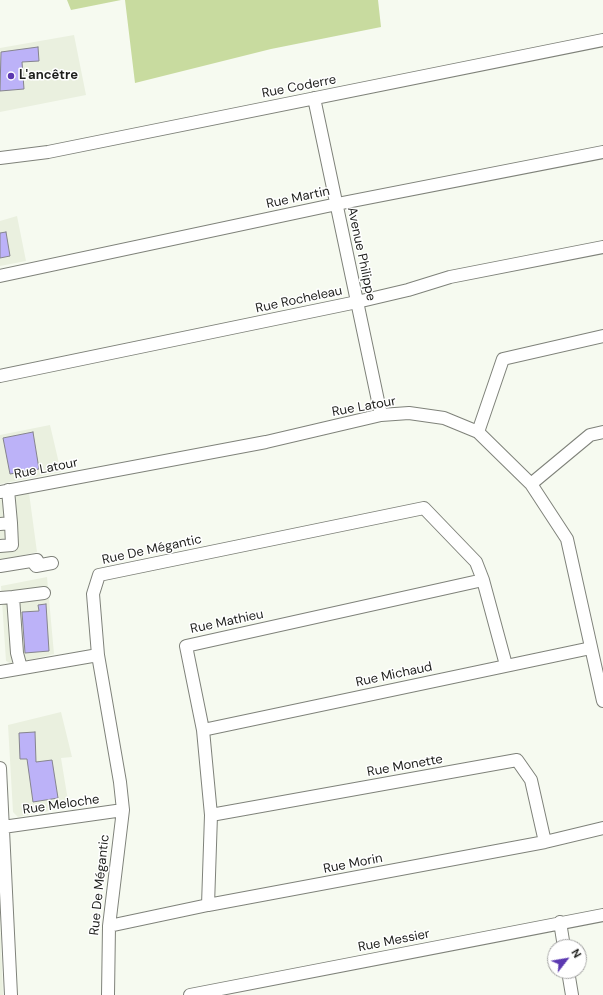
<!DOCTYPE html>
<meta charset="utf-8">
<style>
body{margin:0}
#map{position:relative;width:603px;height:995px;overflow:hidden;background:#f6faf0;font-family:"DM Sans",sans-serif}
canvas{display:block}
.north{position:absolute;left:547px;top:939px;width:40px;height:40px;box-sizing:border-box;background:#fff;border:1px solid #a5a5a4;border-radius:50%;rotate:59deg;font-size:11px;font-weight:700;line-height:16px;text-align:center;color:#1e1f1c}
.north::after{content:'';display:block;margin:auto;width:14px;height:18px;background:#5b38b0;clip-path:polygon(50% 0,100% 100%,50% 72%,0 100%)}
</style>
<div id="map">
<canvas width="603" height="995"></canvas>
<div class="north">N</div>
</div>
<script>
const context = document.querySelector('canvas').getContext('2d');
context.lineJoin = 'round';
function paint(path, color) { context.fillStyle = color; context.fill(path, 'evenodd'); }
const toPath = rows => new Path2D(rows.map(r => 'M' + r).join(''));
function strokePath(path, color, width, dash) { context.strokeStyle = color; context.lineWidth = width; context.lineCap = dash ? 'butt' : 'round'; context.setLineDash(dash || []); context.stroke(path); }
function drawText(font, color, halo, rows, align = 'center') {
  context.font = font + ' "DM Sans",sans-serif'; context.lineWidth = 3; context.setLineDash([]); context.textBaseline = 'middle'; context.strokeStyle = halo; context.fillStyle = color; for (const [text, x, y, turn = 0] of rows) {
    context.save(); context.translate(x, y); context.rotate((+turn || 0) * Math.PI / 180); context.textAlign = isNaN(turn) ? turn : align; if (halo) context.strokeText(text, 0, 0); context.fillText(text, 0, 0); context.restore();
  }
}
paint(toPath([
 [74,35,86,95,0,112,0,48],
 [17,216,26,261,0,266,0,221],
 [50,425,61,472,0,484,0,435],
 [29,493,37,552,19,556,15,560,0,561,0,500],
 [47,577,54,654,12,664,6,661,1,586],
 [61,712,72,757,61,758,69,807,18,817,13,812,8,725],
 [0,918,3,995,0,995]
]), '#eaf0df');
paint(toPath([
 [67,0,121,0,71,10],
 [125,0,378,0,381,27,271,49,135,83]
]), '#c8db9f');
const building = toPath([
 [38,47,39,61,22,62,24,89,0,91,1,52,38,47],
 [6,232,10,256,0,258,0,233,6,232],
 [33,432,39,469,10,474,3,438,33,432],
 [46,604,49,651,25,653,22,612,39,611,38,605,46,604],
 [35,732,36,762,52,760,58,798,33,802,27,759,20,759,19,733,35,732]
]);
paint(building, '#bcb2f8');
strokePath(building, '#86858e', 1);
const minor = toPath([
 [314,98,381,415],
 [0,158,48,152,603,40],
 [0,276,337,204,603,152],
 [0,376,357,302,408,290,450,277,603,247],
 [478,432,503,359,603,336],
 [531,484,590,435,603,432],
 [8,490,11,523],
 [0,492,266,442,381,415,409,413,444,418,478,432,481,435,531,484,567,539,603,701],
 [0,524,11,523,12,545,0,546],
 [32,561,36,566,52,563],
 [0,566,37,560],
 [13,597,44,593],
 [0,598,13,597,17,653,21,668],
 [0,672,98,655],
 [203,730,591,648],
 [0,768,11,995],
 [211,815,517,760,531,780,545,842],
 [3,827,123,810],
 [208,905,211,815,203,730,186,646,483,580],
 [560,922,564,947],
 [109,926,208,905,545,842,603,828],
 [568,971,572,995],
 [108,995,109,926,123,810,120,782,98,655,93,594,99,575,424,508,476,562,483,580,506,665],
 [190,995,603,915]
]);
strokePath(minor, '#7f827a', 14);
strokePath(minor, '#fff', 12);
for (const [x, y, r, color] of [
 [11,76,4,"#5b38b0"]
]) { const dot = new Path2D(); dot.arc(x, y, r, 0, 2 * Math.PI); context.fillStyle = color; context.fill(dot); strokePath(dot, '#fff', 1.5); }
drawText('bold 13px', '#1e1f1c', '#fff', [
 ["L'ancêtre",19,76]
], 'left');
drawText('13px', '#1e1f1c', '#fff', [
 ["Rue Coderre",299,87,-11],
 ["Rue Martin",298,198,-12],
 ["Avenue Philippe",361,254,78],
 ["Rue Rocheleau",299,300,-12],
 ["Rue Latour",364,407,-10],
 ["Rue Latour",46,469,-11],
 ["Rue De Mégantic",152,550,-12],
 ["Rue Mathieu",227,622,-12],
 ["Rue Michaud",394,675,-12],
 ["Rue Monette",405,766,-10],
 ["Rue Meloche",61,805,-8],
 ["Rue Morin",353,864,-11],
 ["Rue De Mégantic",100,885,-84],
 ["Rue Messier",394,941,-11]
]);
</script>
